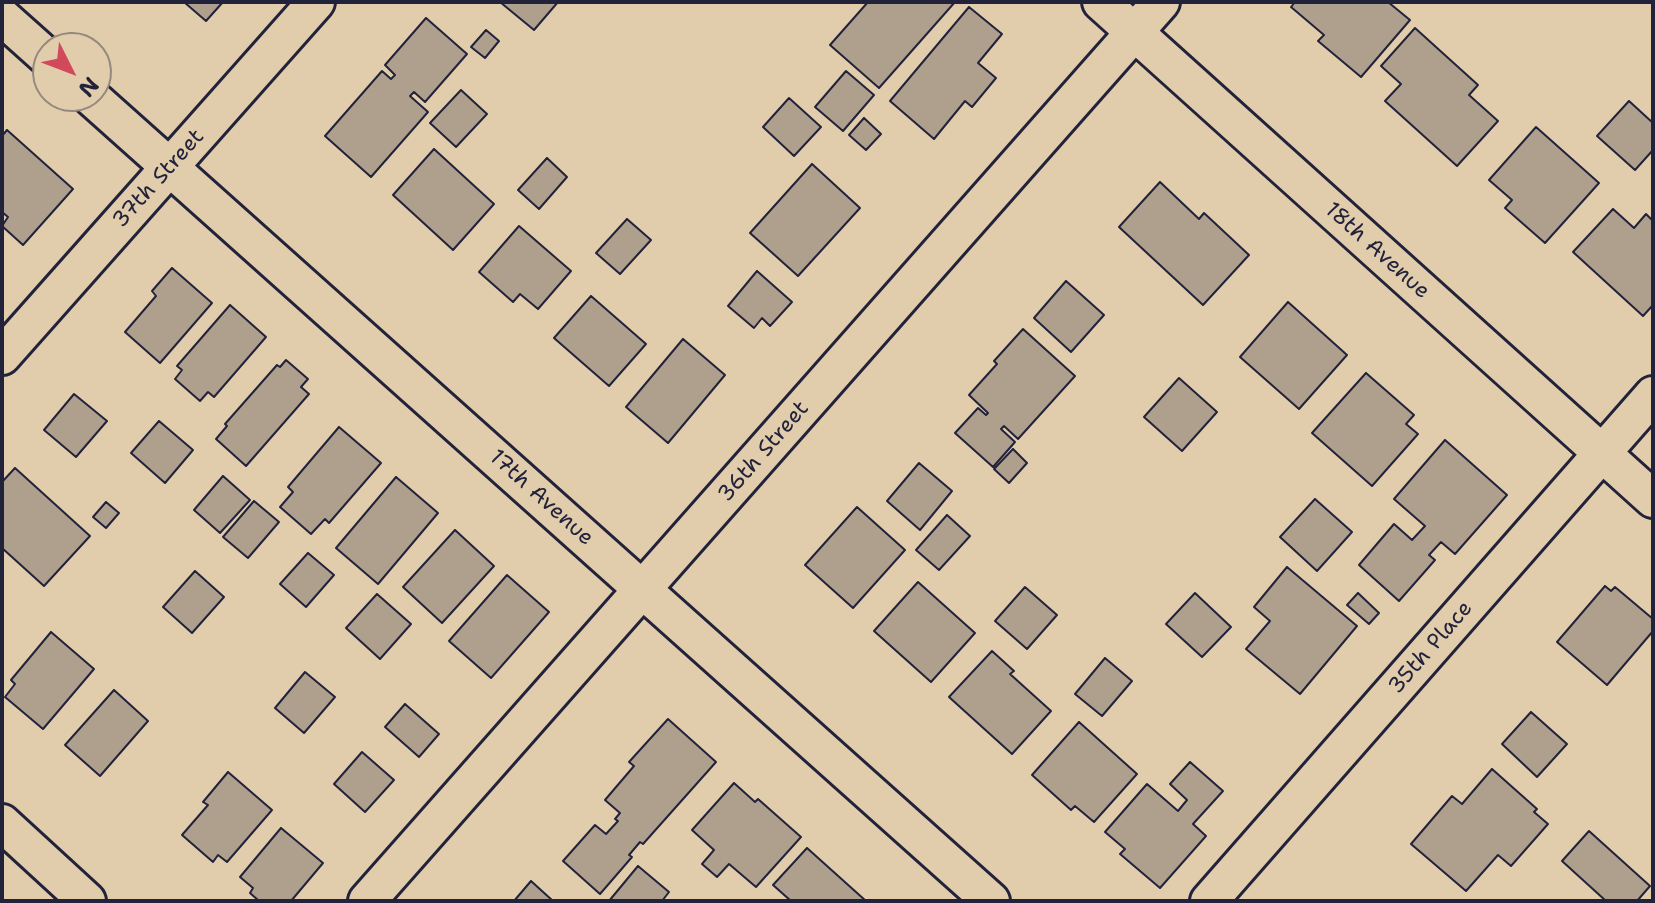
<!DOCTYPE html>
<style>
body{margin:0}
#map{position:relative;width:1655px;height:903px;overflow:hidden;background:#e1cdac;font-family:"Shantell Sans",sans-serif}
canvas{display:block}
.frame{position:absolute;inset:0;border:4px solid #22223b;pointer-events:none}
.north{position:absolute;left:32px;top:32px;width:80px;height:80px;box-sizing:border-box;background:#e1cdac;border:2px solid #95897f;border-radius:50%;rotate:132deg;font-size:22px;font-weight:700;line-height:32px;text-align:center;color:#22223b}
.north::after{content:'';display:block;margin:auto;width:28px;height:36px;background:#d1495b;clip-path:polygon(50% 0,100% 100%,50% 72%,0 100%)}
</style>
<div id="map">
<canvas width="1655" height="903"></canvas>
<div class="frame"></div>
<div class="north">N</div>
</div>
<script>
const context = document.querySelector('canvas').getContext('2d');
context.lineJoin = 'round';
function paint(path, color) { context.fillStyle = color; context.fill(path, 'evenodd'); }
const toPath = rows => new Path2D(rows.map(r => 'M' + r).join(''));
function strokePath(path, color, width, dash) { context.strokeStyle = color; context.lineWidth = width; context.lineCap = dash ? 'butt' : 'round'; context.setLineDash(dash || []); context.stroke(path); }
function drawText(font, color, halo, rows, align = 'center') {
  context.font = font + ' "Shantell Sans",sans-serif'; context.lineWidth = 8; context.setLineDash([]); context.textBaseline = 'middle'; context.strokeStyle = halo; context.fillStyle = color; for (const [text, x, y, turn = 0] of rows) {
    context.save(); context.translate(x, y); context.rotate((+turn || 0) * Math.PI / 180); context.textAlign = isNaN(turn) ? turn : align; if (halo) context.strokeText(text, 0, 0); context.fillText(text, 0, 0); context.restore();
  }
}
const building = toPath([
 [184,2,223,2,206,21,184,2],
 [500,2,558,2,534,30,500,2],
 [868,2,955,2,879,88,830,45,868,2],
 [1295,2,1388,2,1410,20,1361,77,1318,41,1324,35,1291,7,1295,2],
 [969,7,1002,34,978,63,996,78,972,107,965,101,934,139,890,101,969,7],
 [426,18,467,54,425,102,414,92,410,96,428,112,371,177,325,136,382,71,391,79,395,75,385,65,426,18],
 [1415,28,1478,85,1469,95,1498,121,1457,166,1385,101,1401,84,1381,66,1415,28],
 [486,30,499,41,485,58,471,47,486,30],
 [846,71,874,95,843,131,815,107,846,71],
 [461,90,487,114,456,147,430,123,461,90],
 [789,98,821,127,794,156,763,127,789,98],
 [1629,101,1653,123,1653,150,1635,170,1597,136,1629,101],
 [864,118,881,134,866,150,849,135,864,118],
 [1536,127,1599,183,1545,243,1505,208,1512,200,1489,180,1536,127],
 [7,130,73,189,23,245,2,226,8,217,2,212,2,136,7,130],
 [434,149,494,204,453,250,393,195,434,149],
 [547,158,567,177,539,209,518,190,547,158],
 [812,164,860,208,798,276,750,233,812,164],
 [1160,182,1199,219,1204,213,1249,255,1203,305,1119,227,1160,182],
 [1613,209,1634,228,1646,214,1653,221,1653,305,1643,316,1573,252,1613,209],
 [627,219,651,240,620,274,596,253,627,219],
 [519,226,571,271,538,309,520,294,513,302,479,272,519,226],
 [172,268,212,303,160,363,125,332,156,296,152,291,172,268],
 [757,271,792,302,770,326,762,318,754,328,728,306,757,271],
 [1066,281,1104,315,1071,352,1034,318,1066,281],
 [591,296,646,344,609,386,554,338,591,296],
 [1288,302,1347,355,1299,409,1240,357,1288,302],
 [230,305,266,337,214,397,208,392,200,401,175,379,182,370,177,366,230,305],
 [1023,329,1075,376,1018,439,1004,426,1001,429,1015,442,993,467,955,433,978,408,986,415,988,413,969,395,997,364,994,361,1023,329],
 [683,339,725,375,668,443,626,407,683,339],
 [286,360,308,379,301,387,309,394,246,466,216,439,227,426,225,424,277,365,280,367,286,360],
 [1366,373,1414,415,1406,424,1418,434,1372,486,1312,433,1366,373],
 [1179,378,1217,412,1182,451,1144,417,1179,378],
 [74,394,107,421,76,457,44,430,74,394],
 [159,421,193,450,165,483,131,453,159,421],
 [339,427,381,463,329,523,325,519,311,534,280,507,293,492,288,487,339,427],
 [1445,440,1507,495,1455,554,1441,542,1429,555,1435,560,1399,601,1359,565,1394,524,1412,540,1425,526,1394,499,1445,440],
 [1013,449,1027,463,1009,483,994,469,1013,449],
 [919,463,952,491,920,530,887,501,919,463],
 [15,468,90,536,44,586,2,548,2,482,15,468],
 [223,476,250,500,220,533,194,510,223,476],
 [396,477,438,513,378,584,336,548,396,477],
 [1315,499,1352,532,1317,571,1280,537,1315,499],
 [254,501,279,522,248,558,223,537,254,501],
 [106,502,119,513,106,528,93,517,106,502],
 [857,507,905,550,853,608,805,565,857,507],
 [947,515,970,536,939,570,916,550,947,515],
 [455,530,494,566,442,623,403,587,455,530],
 [308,553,334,575,306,607,280,584,308,553],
 [1287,567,1357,626,1300,694,1246,649,1270,621,1254,607,1287,567],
 [195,571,224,597,192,633,163,607,195,571],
 [507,575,549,612,491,678,449,641,507,575],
 [918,582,975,633,931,682,874,631,918,582],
 [1605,586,1611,591,1615,587,1653,619,1653,631,1607,685,1557,642,1605,586],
 [1025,587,1057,615,1027,649,995,621,1025,587],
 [1195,593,1231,627,1202,657,1166,624,1195,593],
 [1358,593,1379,613,1369,624,1347,605,1358,593],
 [377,594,411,624,380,659,346,628,377,594],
 [51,632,94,669,43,729,5,697,15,684,11,680,51,632],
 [992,651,1014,671,1010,674,1051,711,1012,754,949,697,992,651],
 [1105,658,1132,681,1102,716,1075,694,1105,658],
 [305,672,335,697,304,733,275,708,305,672],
 [114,690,148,721,100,776,65,745,114,690],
 [405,704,439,734,419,757,385,727,405,704],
 [1531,712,1567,744,1537,777,1502,744,1531,712],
 [668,719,716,762,643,844,640,842,629,855,632,857,600,894,563,861,595,825,606,834,618,821,615,819,620,813,605,800,634,766,629,762,668,719],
 [1079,722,1137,774,1094,822,1075,806,1071,810,1032,775,1079,722],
 [362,752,394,780,365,812,334,784,362,752],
 [1190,762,1223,791,1193,824,1206,836,1160,888,1120,854,1125,849,1105,832,1147,784,1178,811,1187,800,1170,784,1190,762],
 [1492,769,1537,809,1534,812,1548,824,1511,866,1498,855,1466,891,1411,844,1452,796,1462,804,1492,769],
 [228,772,272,810,227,862,218,855,213,862,182,835,208,805,203,802,228,772],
 [734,783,755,802,758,799,801,837,756,887,729,864,717,877,702,864,714,850,692,830,734,783],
 [281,828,323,863,291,901,259,901,250,893,253,888,240,877,281,828],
 [1589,831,1650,886,1637,901,1606,901,1562,861,1589,831],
 [807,848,866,901,791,901,773,885,807,848],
 [638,866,669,892,662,901,609,901,638,866],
 [531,881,553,901,514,901,531,881]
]);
paint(building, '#afa08e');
strokePath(building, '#22223b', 2);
const street = toPath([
 [1101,2,1653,499],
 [2,17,48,58],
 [90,96,991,901],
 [2,356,316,2],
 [2,823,87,901],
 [367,901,1161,2],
 [1209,901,1653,395]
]);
strokePath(street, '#22223b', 42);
strokePath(street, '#e1cdac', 36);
drawText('22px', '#22223b', '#e1cdac', [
 ["37th Street",159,179,-48],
 ["18th Avenue",1377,251,42],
 ["36th Street",764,452,-49],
 ["17th Avenue",541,498,42],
 ["35th Place",1431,648,-49]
]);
</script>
